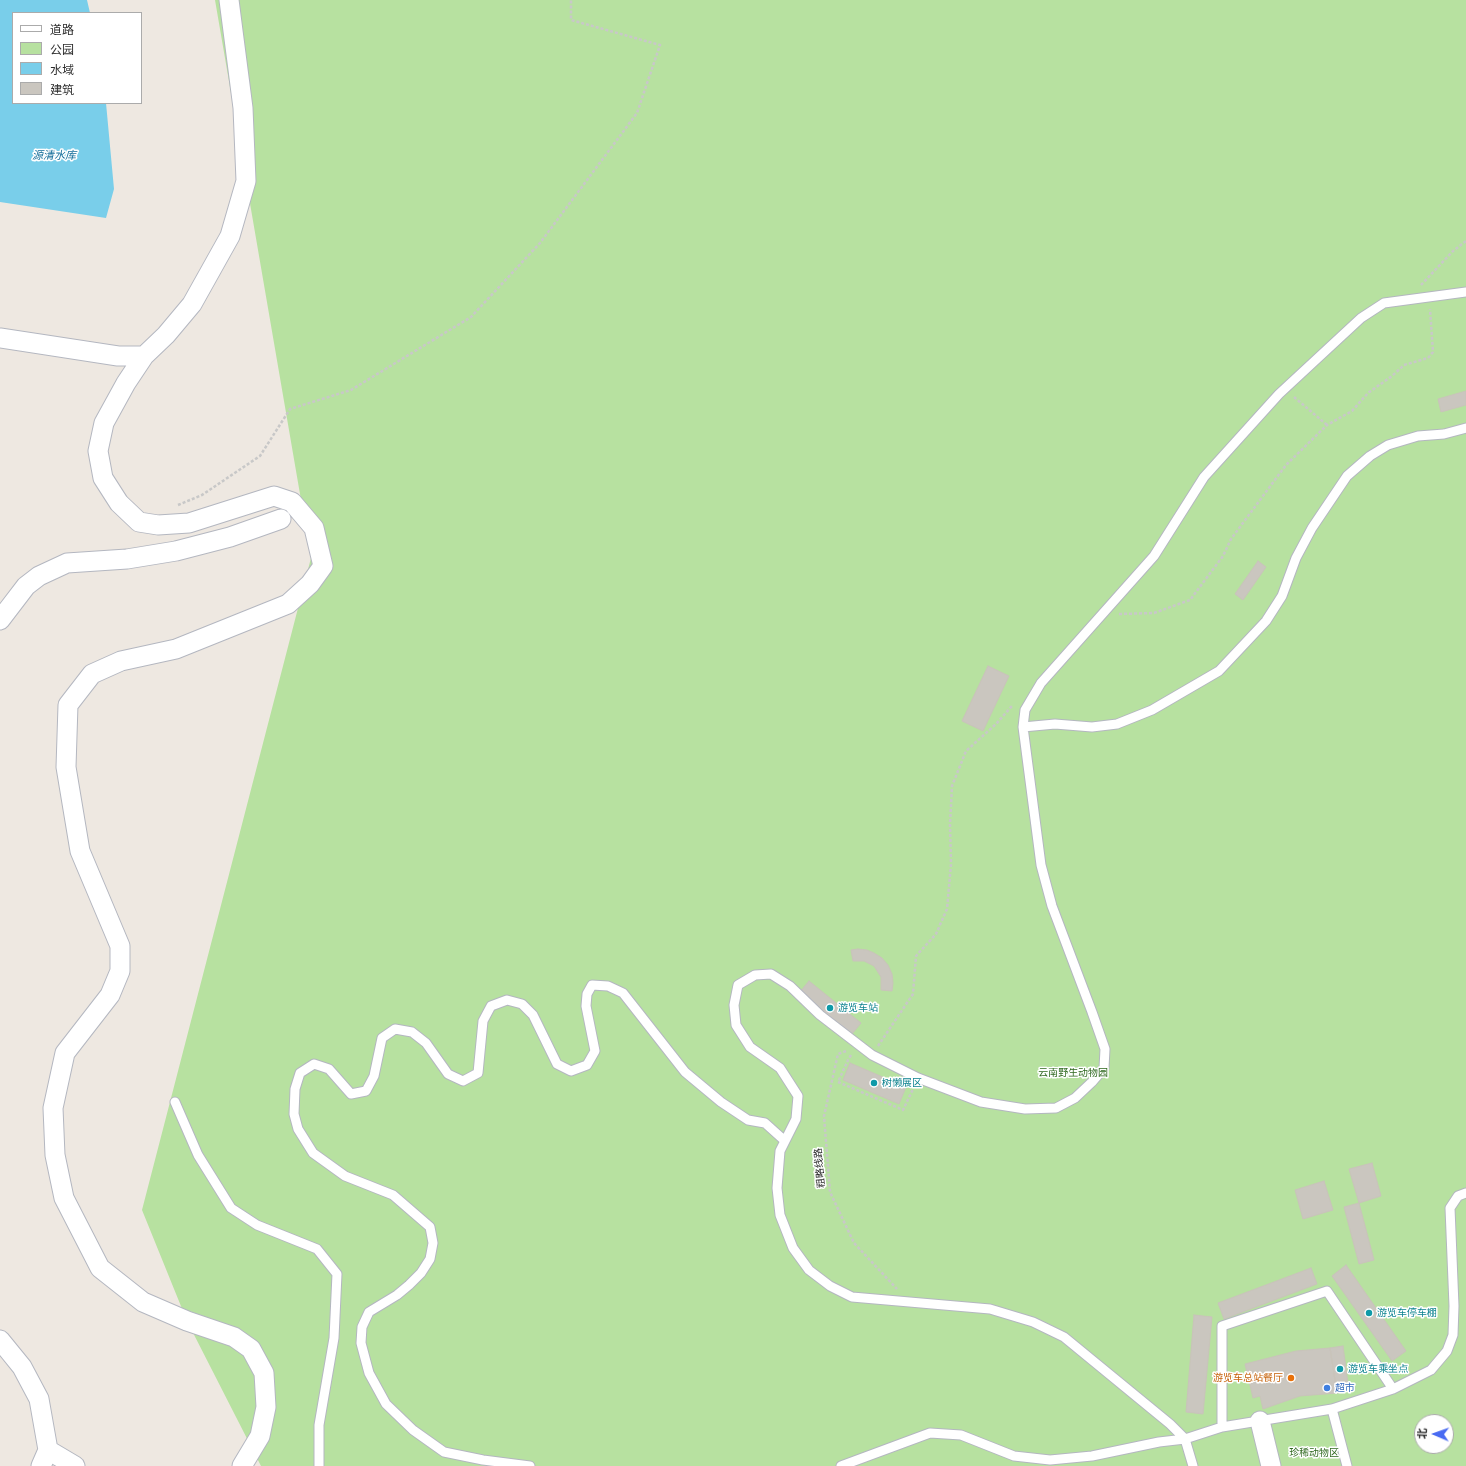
<!DOCTYPE html>
<meta charset="utf-8">
<style>
body{margin:0}
#map{position:relative;width:1466px;height:1466px;overflow:hidden;background:#eee8e1;font-family:"Fira Sans Condensed","Noto Sans SC",sans-serif}
canvas{display:block}
.legend{position:absolute;left:12px;top:12px;width:130px;height:92px;box-sizing:border-box;background:#fff;border:1px solid #ababab;margin:0;padding:5px 7px;list-style:none;font-size:12px;color:#2d2d2d}
.legend li{display:flex;align-items:center;gap:8px;height:20px}
.legend b{width:20px;border:1px solid #ababab}
.north{position:absolute;left:1414px;top:1414px;width:40px;height:40px;box-sizing:border-box;background:#fff;border:1px solid #ababab;border-radius:50%;rotate:272deg;font-size:11px;font-weight:700;line-height:16px;text-align:center;color:#2d2d2d}
.north::after{content:'';display:block;margin:auto;width:14px;height:18px;background:#496bf2;clip-path:polygon(50% 0,100% 100%,50% 72%,0 100%)}
</style>
<div id="map">
<canvas width="1466" height="1466"></canvas>
<ul class="legend">
<li><b style="height:5px;background:#fff"></b>道路</li>
<li><b style="height:11px;background:#b7e1a0"></b>公园</li>
<li><b style="height:11px;background:#79ceea"></b>水域</li>
<li><b style="height:11px;background:#cac6bf"></b>建筑</li>
</ul>
<div class="north">北</div>
</div>
<script>
const context = document.querySelector('canvas').getContext('2d');
context.lineJoin = 'round';
function paint(path, color) { context.fillStyle = color; context.fill(path, 'evenodd'); }
const toPath = rows => new Path2D(rows.map(r => 'M' + r).join(''));
function strokePath(path, color, width, dash) { context.strokeStyle = color; context.lineWidth = width; context.lineCap = dash ? 'butt' : 'round'; context.setLineDash(dash || []); context.stroke(path); }
function drawText(font, color, halo, rows, align = 'center') {
  context.font = font + ' "Fira Sans Condensed","Noto Sans SC",sans-serif'; context.lineWidth = 3; context.setLineDash([]); context.textBaseline = 'middle'; context.strokeStyle = halo; context.fillStyle = color; for (const [text, x, y, turn = 0] of rows) {
    context.save(); context.translate(x, y); context.rotate((+turn || 0) * Math.PI / 180); context.textAlign = isNaN(turn) ? turn : align; if (halo) context.strokeText(text, 0, 0); context.fillText(text, 0, 0); context.restore();
  }
}
paint(toPath([
 [215,0,1466,0,1466,1466,261,1466,187,1321,142,1210,311,558],
 [1422,1422,1446,1422,1446,1446,1422,1446]
]), '#b7e1a0');
paint(toPath([
 [0,0,87,0,90,13,13,13,13,103,106,103,114,189,106,218,0,202]
]), '#79ceea');
const building = toPath([
 [1466,391,1466,405,1441,412,1438,399,1466,391],
 [1258,561,1266,567,1243,600,1235,594,1258,561],
 [988,666,1009,676,983,731,962,721,988,666],
 [858,949,867,950,874,953,882,958,888,965,892,974,893,983,892,991,881,990,881,977,874,966,864,961,853,961,851,950,858,949],
 [809,981,861,1023,852,1034,799,993,809,981],
 [850,1063,906,1087,899,1104,843,1080,850,1063],
 [1372,1163,1381,1196,1359,1203,1349,1169,1372,1163],
 [1324,1181,1333,1210,1303,1219,1295,1190,1324,1181],
 [1359,1203,1374,1260,1359,1264,1344,1207,1359,1203],
 [1346,1265,1406,1351,1392,1361,1332,1276,1346,1265],
 [1311,1268,1317,1284,1224,1319,1218,1303,1311,1268],
 [1194,1315,1212,1317,1203,1414,1186,1412,1194,1315],
 [1343,1346,1349,1391,1337,1393,1330,1348,1343,1346],
 [1330,1348,1337,1393,1300,1396,1263,1409,1260,1396,1253,1398,1245,1364,1296,1351,1330,1348]
]);
paint(building, '#cac6bf');
strokePath(building, '#c9c4ba', 1);
const lane = toPath([
 [1023,727,1055,724,1092,727,1117,724,1152,710,1219,671,1266,621,1282,596,1296,558,1312,528,1347,476,1370,456,1388,445,1418,436,1444,434,1466,428],
 [175,1102,198,1155,231,1208,257,1225,317,1249,337,1274,334,1338,319,1425,319,1466],
 [1332,1409,1347,1466],
 [1222,1427,1222,1326,1327,1291,1393,1389],
 [530,1466,483,1460,444,1452,413,1430,386,1404,369,1373,361,1343,362,1327,369,1312,397,1295,409,1285,421,1273,430,1259,433,1243,430,1227,393,1195,345,1176,313,1153,298,1129,294,1114,295,1089,300,1073,314,1064,329,1069,351,1094,366,1091,374,1076,382,1038,395,1029,412,1032,426,1043,448,1074,463,1081,478,1073,483,1021,491,1006,507,1000,522,1004,533,1015,557,1064,571,1071,587,1065,595,1051,586,1006,587,994,592,985,608,986,623,993,685,1072,721,1102,748,1120,765,1123,785,1141],
 [841,1466,930,1433,961,1435,1014,1456,1050,1460,1092,1456,1159,1442,1185,1439,1222,1427,1332,1409,1393,1389,1431,1370,1447,1351,1453,1335,1454,1306,1450,1208,1458,1196,1466,1193],
 [1193,1466,1185,1439,1170,1424,1064,1337,1033,1322,990,1309,852,1297,830,1286,809,1270,793,1248,780,1215,777,1188,780,1151,796,1119,798,1096,780,1068,750,1047,736,1025,734,1005,738,985,755,975,771,974,790,986,820,1015,872,1055,918,1078,981,1102,1025,1109,1056,1108,1075,1098,1092,1082,1104,1068,1105,1049,1092,1012,1052,906,1041,865,1023,727,1025,710,1041,683,1154,556,1204,477,1279,394,1361,318,1384,303,1466,292]
]);
const street = toPath([
 [0,338,118,356,144,356,166,335,192,304,230,236,246,181,243,108,229,0],
 [144,356,126,383,104,423,98,451,103,478,119,503,139,522,158,525,189,523,274,496,292,502,314,528,323,566,310,584,288,604,176,649,121,661,92,674,68,705,66,767,80,851,120,946,120,971,110,995,65,1053,53,1108,55,1155,64,1198,100,1268,143,1302,187,1321,234,1337,251,1349,264,1373,266,1407,260,1436,242,1466],
 [0,620,26,586,39,576,67,563,127,559,176,551,230,537,281,519],
 [0,1340,22,1367,39,1399,48,1450,41,1466],
 [1260,1421,1271,1466],
 [48,1450,75,1466]
]);
strokePath(lane, '#b4b7c0', 11);
strokePath(street, '#b4b7c0', 21);
strokePath(toPath([
 [1421,285,1453,251,1466,241],
 [1294,397,1327,425],
 [178,505,202,495,260,456,290,409,351,390,471,317,540,243,637,113,660,45,571,20,571,0],
 [1119,614,1154,613,1190,600,1223,556,1231,539,1286,465,1327,425,1352,411,1368,393,1392,376,1404,365,1428,358,1433,352,1430,309],
 [878,1046,913,994,916,956,936,934,947,909,951,864,950,824,952,786,966,751,996,724,1012,706],
 [846,1051,838,1054,824,1116,830,1192,854,1243,897,1289],
 [851,1055,848,1060,838,1082,903,1110,913,1089]
]), '#c8c8c8', 2.5, [3, 2]);
strokePath(lane, '#fff', 9);
strokePath(street, '#fff', 19);
for (const [x, y, r, color] of [
 [830,1008,4,"#0f9aa8"],
 [874,1083,4,"#0f9aa8"],
 [1369,1313,4,"#0f9aa8"],
 [1340,1369,4,"#0f9aa8"],
 [1291,1378,4,"#e8710a"],
 [1327,1388,4,"#3f7fe0"]
]) { const dot = new Path2D(); dot.arc(x, y, r, 0, 2 * Math.PI); context.fillStyle = color; context.fill(dot); strokePath(dot, '#fff', 1.5); }
drawText('10px', '#0d838f', '#fff', [
 ["游览车站",838,1008],
 ["树懒展区",882,1083],
 ["游览车停车棚",1377,1313],
 ["游览车乘坐点",1348,1369]
], 'left');
drawText('10px', '#2f691f', '#fff', [
 ["云南野生动物园",1073,1073],
 ["珍稀动物区",1314,1453]
]);
drawText('10px', '#2d2d2d', '#fff', [
 ["粗略线路",820,1168,-95]
]);
drawText('10px', '#c56008', '#fff', [
 ["游览车总站餐厅",1283,1378]
], 'right');
drawText('10px', '#366cbe', '#fff', [
 ["超市",1335,1388]
], 'left');
drawText('italic 11px', '#146e9a', '#fff', [
 ["源清水库",54,156]
]);
</script>
